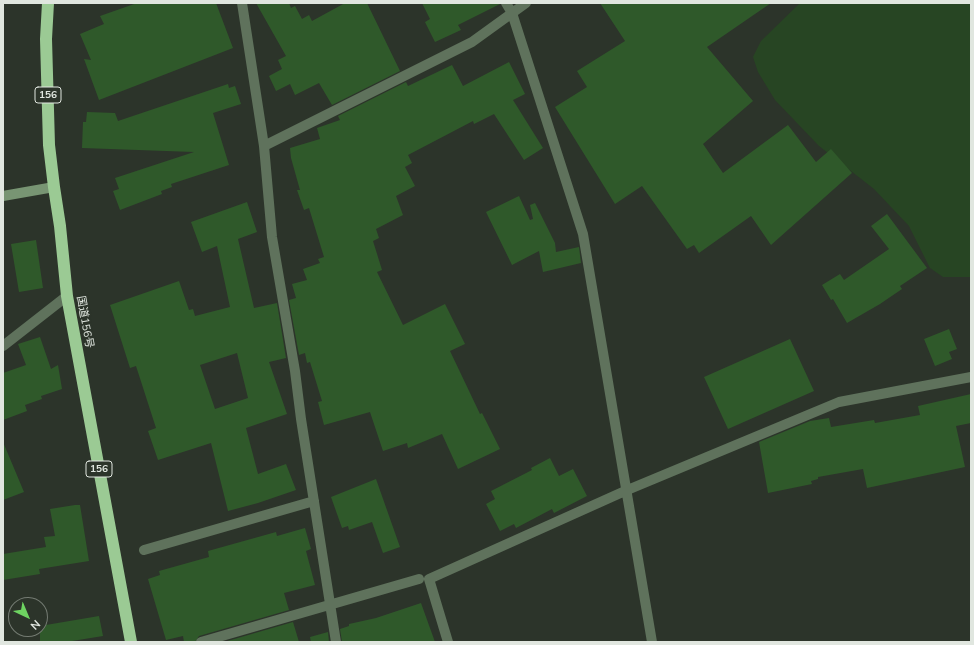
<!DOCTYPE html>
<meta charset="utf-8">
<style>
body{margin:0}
#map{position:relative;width:974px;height:645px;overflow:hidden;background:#2c342a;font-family:Mulish,sans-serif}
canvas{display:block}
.frame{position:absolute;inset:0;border:4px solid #e0e6df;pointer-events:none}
.north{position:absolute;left:8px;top:597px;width:40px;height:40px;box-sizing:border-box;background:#2c342a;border:1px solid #747b72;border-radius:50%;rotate:136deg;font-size:11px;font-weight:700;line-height:16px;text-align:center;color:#e0e6df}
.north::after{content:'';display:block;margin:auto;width:14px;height:18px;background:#6ed361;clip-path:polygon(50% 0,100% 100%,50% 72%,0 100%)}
</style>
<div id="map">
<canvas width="974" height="645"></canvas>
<div class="frame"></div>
<div class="north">N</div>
</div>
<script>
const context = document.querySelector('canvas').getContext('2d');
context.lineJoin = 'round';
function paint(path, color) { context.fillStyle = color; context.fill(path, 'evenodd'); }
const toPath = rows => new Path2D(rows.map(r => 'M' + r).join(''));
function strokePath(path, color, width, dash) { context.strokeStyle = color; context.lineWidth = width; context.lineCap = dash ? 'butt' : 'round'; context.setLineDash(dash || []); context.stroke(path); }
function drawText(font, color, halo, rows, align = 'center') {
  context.font = font + ' Mulish,"Noto Sans JP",sans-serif'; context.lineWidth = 4; context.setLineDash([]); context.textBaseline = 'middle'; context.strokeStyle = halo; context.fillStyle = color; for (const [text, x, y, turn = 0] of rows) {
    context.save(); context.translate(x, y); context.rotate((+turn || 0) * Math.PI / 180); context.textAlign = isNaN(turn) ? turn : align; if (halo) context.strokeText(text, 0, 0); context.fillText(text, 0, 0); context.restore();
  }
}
paint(toPath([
 [800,3,971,3,971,277,943,277,930,268,909,226,874,189,819,146,775,100,758,72,753,57,761,41]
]), '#274523');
paint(toPath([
 [137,3,216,3,233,48,99,100,84,59,91,60,80,34,104,24,100,16],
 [256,3,289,3,291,8,295,6,302,19,309,15,312,21,345,3,367,3,400,71,332,105,319,83,295,95,290,84,276,91,269,76,282,69,278,60,286,56],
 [422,3,500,3,500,4,458,25,461,30,435,42,425,22,430,19],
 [600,3,771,3,707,47,753,101,703,144,723,173,788,125,816,162,831,149,852,173,771,245,751,216,699,253,694,245,687,249,642,186,615,204,555,107,587,87,577,71,625,41],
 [509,62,525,94,513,100,543,148,524,160,494,114,474,124,473,121,408,155,412,163,405,167,415,186,396,196,403,215,376,229,379,238,373,241,382,270,377,272,403,325,445,304,465,344,450,351,480,414,482,413,500,449,458,469,442,434,408,448,407,443,383,451,370,412,324,425,318,402,322,401,310,362,307,363,305,353,299,355,289,300,296,298,292,284,307,280,303,269,320,263,318,259,324,257,309,208,304,210,297,190,300,190,291,158,290,148,320,139,317,128,340,120,338,116,406,82,408,86,452,65,463,86],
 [228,84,229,88,235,86,241,104,213,113,229,165,171,184,172,187,161,191,162,194,120,210,113,191,119,189,115,178,194,152,82,148,83,122,86,122,87,112,115,113,118,121],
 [519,196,530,220,533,219,530,205,535,203,555,243,556,252,579,247,581,263,543,272,539,251,512,265,486,212],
 [247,202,257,232,238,239,254,308,277,303,286,358,269,362,287,414,246,428,258,474,286,464,296,490,258,503,228,511,211,443,158,460,148,431,156,428,136,366,130,368,110,305,179,281,189,310,193,309,195,316,230,307,217,246,202,252,191,222],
 [237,353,248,398,215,409,200,365],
 [887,214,927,268,900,286,902,289,880,304,847,323,833,299,831,300,822,285,840,274,844,280,889,249,871,226],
 [36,240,43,288,19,292,11,244],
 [949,329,957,349,949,352,952,359,935,366,924,339],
 [40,337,51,369,58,365,62,389,41,396,42,399,25,405,27,411,3,420,3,373,26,365,18,344],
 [790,339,814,391,728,429,704,377],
 [971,394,971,423,956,426,965,467,867,488,863,469,818,477,818,479,811,481,812,484,768,493,759,442,810,421,829,418,831,427,874,420,875,423,920,415,918,406],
 [3,442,24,492,3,500],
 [550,458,559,476,573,469,587,496,554,513,552,509,516,528,514,524,500,531,486,504,495,499,491,491,532,470,531,468],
 [376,479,400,547,383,553,372,522,349,530,348,526,342,528,331,497],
 [75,505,80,505,89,561,39,569,40,574,3,580,3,554,46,547,44,537,55,536,50,509],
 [305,528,311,549,306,551,315,585,284,593,289,610,199,636,195,642,184,642,183,636,166,640,148,579,160,575,159,571,209,557,208,551,276,532,277,536],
 [421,603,435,642,342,642,340,629,349,626,349,624,376,618],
 [99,616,103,636,66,642,40,642,40,626],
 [293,622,299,642,224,642],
 [328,632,329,642,311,642,310,637]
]), '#2f592a');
strokePath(toPath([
 [242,3,264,146,272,237,295,371,301,419,336,642],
 [506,3,512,13,583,234,652,642],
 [264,146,472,42,526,3],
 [3,346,67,296],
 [144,550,314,501],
 [201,642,419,579],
 [448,642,429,579,625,491,839,402,971,377]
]), '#5f725c', 10);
strokePath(toPath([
 [3,196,54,187]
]), '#789573', 10);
strokePath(toPath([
 [48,3,46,39,49,145,54,187,60,226,67,296,131,642]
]), '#9bca94', 12);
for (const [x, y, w] of [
 [48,95,26],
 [99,469,26]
]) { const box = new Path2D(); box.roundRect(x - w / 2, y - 8, w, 16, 3); context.fillStyle = '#2c342a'; context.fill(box); strokePath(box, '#e0e6df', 1); }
drawText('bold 10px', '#e0e6df', null, [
 ["156",48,95],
 ["156",99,469]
]);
drawText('11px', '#e0e6df', '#2c342a', [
 ["国道156号",85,322,80]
]);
</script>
